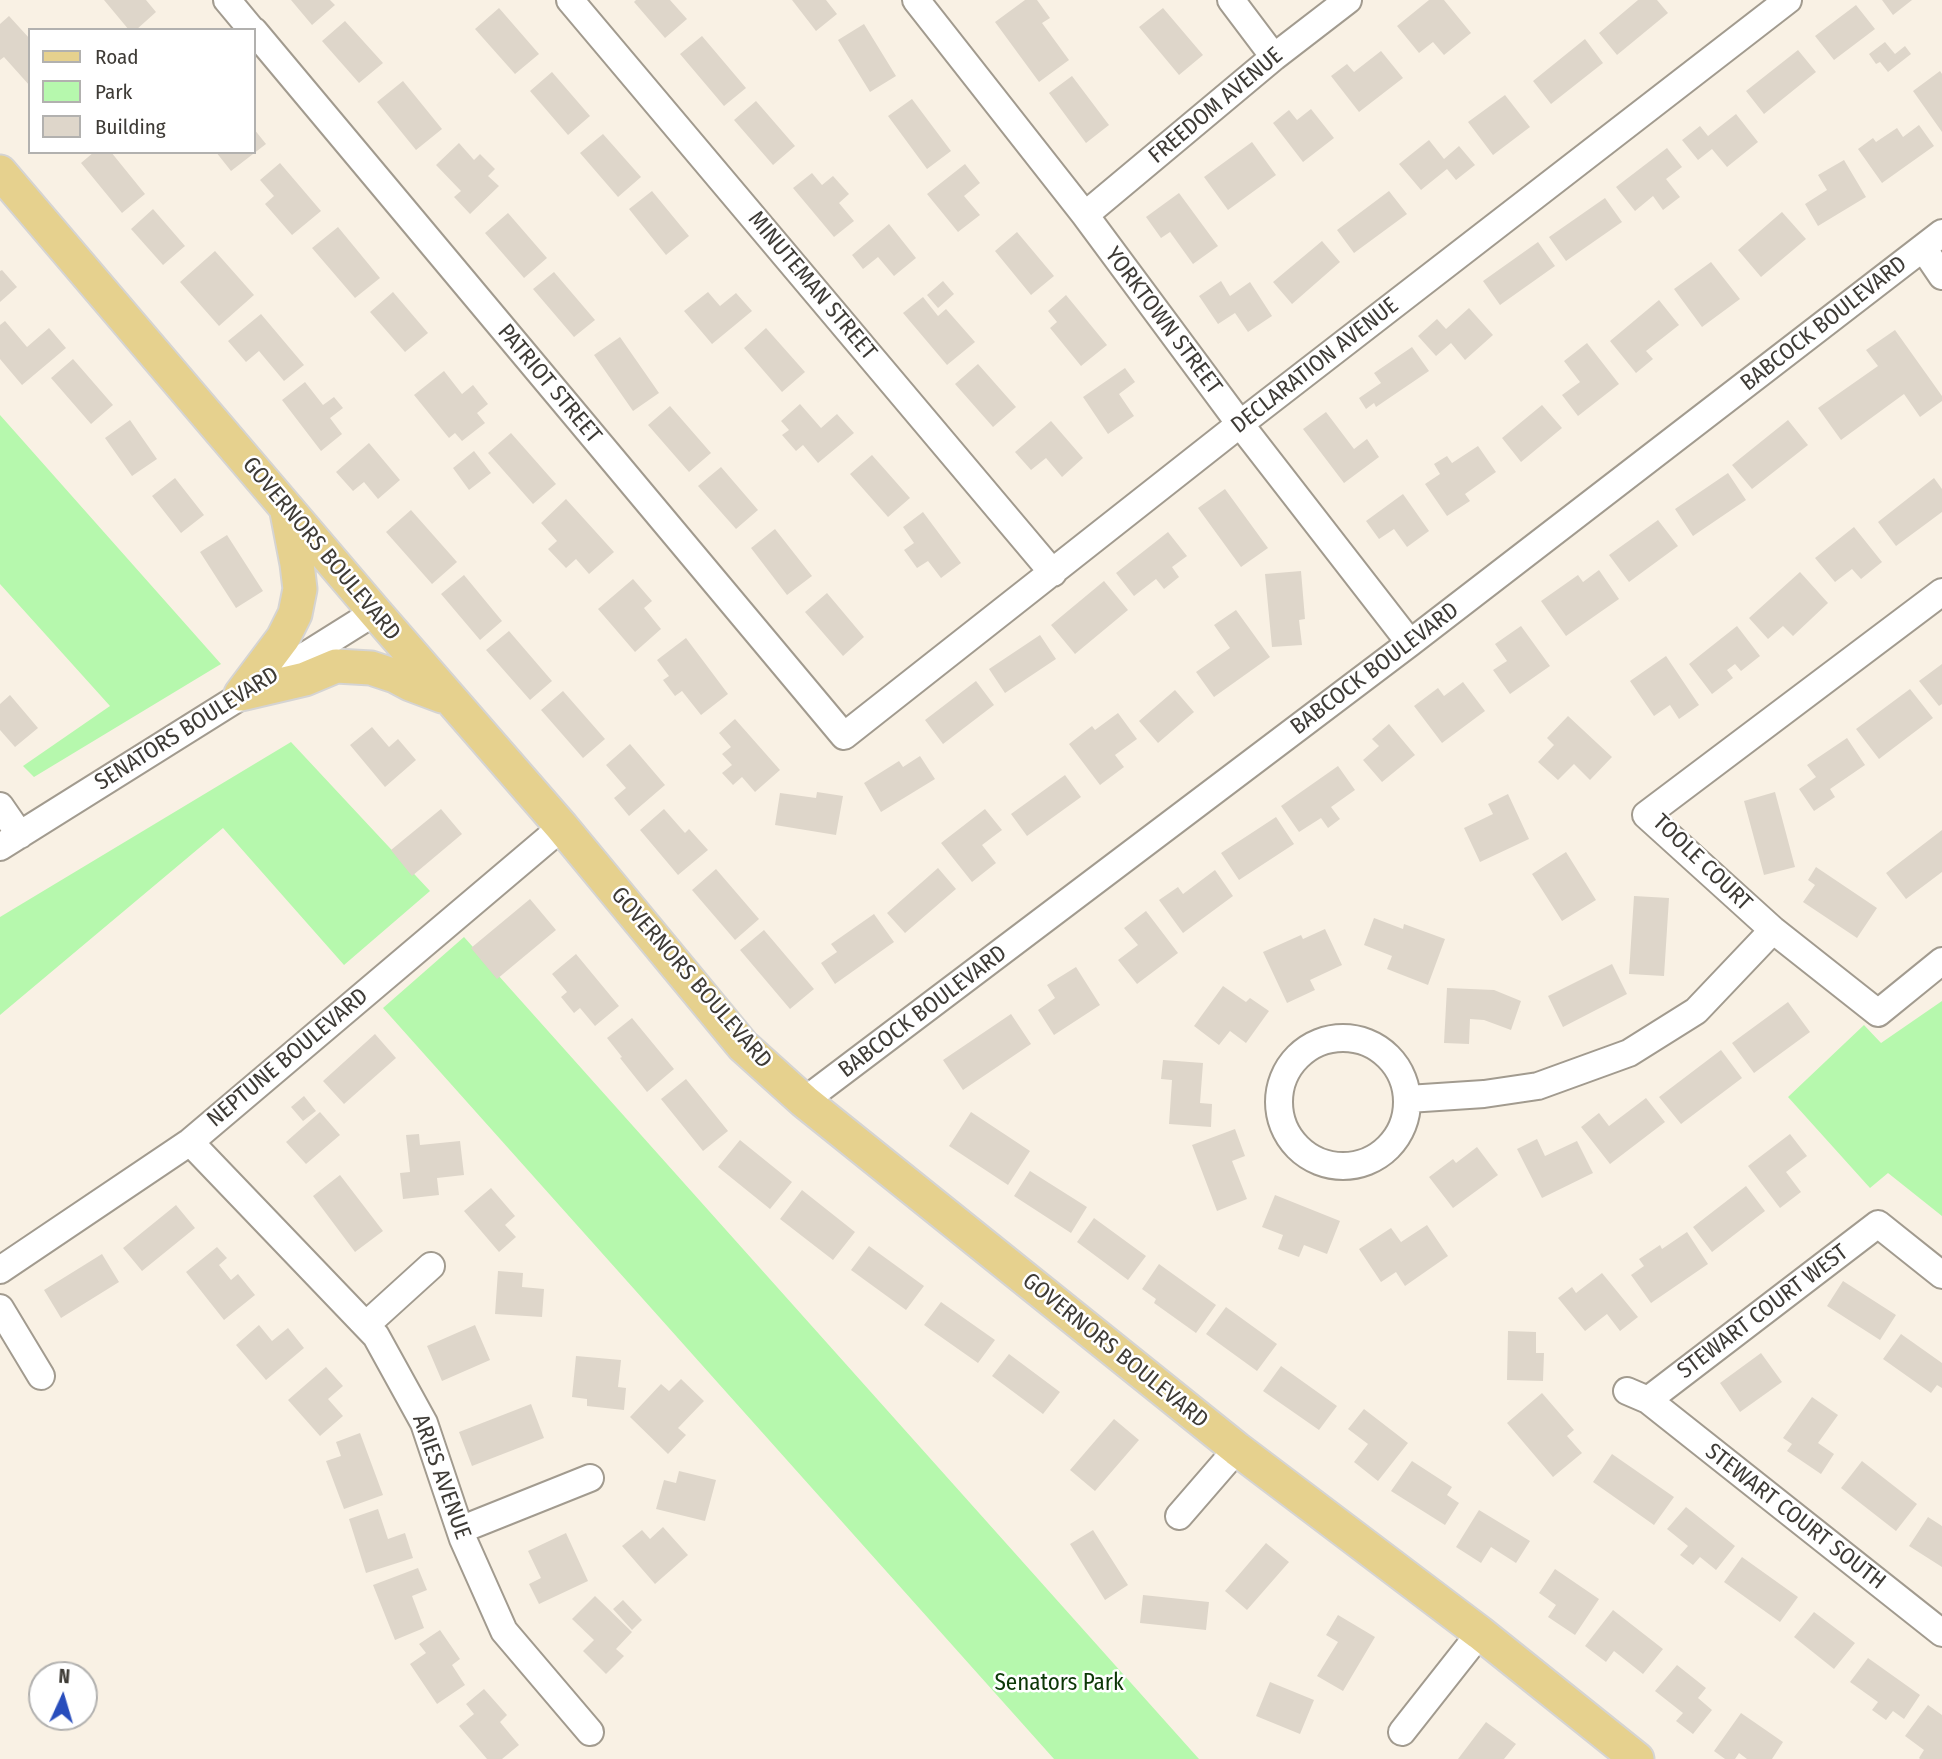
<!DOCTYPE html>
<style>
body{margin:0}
#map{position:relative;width:1942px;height:1759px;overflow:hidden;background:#f9f1e4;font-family:"Fira Sans Condensed",sans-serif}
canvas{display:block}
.legend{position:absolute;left:28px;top:28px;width:228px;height:126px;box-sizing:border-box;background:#fff;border:2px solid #b2b1af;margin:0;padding:9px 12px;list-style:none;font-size:21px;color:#3e3b36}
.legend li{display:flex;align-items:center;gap:14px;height:35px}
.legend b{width:35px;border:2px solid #b2b1af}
.north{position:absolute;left:28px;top:1661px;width:70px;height:70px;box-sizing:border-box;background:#fff;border:2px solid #b2b1af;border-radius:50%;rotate:4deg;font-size:19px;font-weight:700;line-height:28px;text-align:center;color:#3e3b36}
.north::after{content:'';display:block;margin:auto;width:24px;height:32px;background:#284dbc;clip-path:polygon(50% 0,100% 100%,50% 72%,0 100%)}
</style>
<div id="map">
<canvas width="1942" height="1759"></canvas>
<ul class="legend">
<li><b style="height:9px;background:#e6d18e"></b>Road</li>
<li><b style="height:19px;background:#b6f8ad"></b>Park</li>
<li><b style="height:19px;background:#ded6ca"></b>Building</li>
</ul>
<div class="north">N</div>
</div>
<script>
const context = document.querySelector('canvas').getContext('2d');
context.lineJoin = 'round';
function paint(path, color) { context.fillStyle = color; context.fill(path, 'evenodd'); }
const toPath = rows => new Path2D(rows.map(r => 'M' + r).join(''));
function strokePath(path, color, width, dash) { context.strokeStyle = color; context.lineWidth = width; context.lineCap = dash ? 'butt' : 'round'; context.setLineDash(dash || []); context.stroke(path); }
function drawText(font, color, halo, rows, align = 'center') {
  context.font = font + ' "Fira Sans Condensed",sans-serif'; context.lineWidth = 5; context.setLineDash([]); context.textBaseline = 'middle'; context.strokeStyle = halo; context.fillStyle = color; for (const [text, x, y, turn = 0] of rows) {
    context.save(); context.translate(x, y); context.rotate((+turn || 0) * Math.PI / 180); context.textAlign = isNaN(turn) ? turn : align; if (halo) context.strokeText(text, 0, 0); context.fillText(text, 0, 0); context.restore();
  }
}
paint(toPath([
 [0,415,221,664,34,777,23,766,110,706,0,584],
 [291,742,430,891,344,965,223,828,0,1015,0,917],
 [464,937,1199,1759,1054,1759,383,1008],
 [1942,1001,1942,1216,1888,1173,1870,1188,1788,1097,1864,1025,1881,1043]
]), '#b6f8ad');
paint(toPath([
 [104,0,146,0,156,12,136,30,129,30],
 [291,0,330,0,335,5,312,25],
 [636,0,670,0,687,19,665,38,634,2],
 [792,0,826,0,837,14,816,31],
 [1025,0,1037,0,1050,18,1042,23,1069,60,1039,82,995,22],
 [1429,0,1444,0,1471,33,1444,55,1433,42,1419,53,1397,26],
 [1638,0,1657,0,1668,13,1617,55,1599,33],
 [1882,0,1912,0,1893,15],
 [1856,5,1875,29,1834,60,1815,36],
 [499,8,539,54,515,74,475,29],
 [1163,8,1203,55,1179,75,1139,27],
 [9,16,30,39,30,86,4,57,0,60,0,24],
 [345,21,383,63,359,83,322,41],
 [864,24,896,76,870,92,838,40],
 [702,36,746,88,724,106,680,54],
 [1585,39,1603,63,1551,104,1533,81],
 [1885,42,1895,54,1905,46,1911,54,1888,72,1880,62,1876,64,1869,54],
 [1798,50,1816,72,1764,114,1746,91],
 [1381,51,1403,78,1359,112,1331,76,1347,64,1354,72],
 [1940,71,1942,74,1942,132,1913,91],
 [552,72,590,116,568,135,530,91],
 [1072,76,1109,125,1086,143,1049,93],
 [403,81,442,129,416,150,377,102],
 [1505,95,1530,127,1493,155,1468,122],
 [912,99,951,151,927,169,888,116],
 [756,101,795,146,773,165,734,120],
 [1311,109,1334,138,1303,162,1273,123,1289,110,1297,120],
 [1736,114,1758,142,1727,167,1712,149,1698,160,1682,140,1700,126,1708,136],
 [1919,125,1934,146,1882,183,1858,149,1873,138,1876,142,1897,128,1903,137],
 [254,129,266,144,231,171,216,152,254,152],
 [603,134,641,177,618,197,580,153],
 [1429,140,1444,159,1459,146,1475,165,1456,180,1447,169,1421,190,1399,164],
 [1252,142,1276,175,1228,210,1204,177],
 [459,143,474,160,480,154,495,169,488,176,499,186,470,214,454,197,461,191,436,165],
 [1667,148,1682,167,1666,179,1680,197,1663,210,1653,196,1635,211,1616,187],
 [94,152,111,152,145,194,122,213,81,163],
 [1844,160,1866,197,1818,226,1805,204,1827,190,1818,175],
 [280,163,321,211,292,235,265,204,274,196,260,180],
 [965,164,980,183,964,196,980,215,958,232,927,194],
 [812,173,822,185,833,176,849,194,839,203,854,221,834,237,793,188],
 [652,191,689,236,666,255,629,209],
 [1389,191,1407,214,1354,253,1337,230],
 [1179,193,1218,246,1193,264,1170,232,1161,238,1146,217],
 [1605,198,1622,222,1566,261,1549,237],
 [153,209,185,246,163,265,131,229],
 [1782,212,1806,239,1761,277,1738,250],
 [508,213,547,258,524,278,485,233],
 [889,224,916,258,894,276,878,257,863,269,852,255],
 [338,227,380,278,355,298,312,248],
 [1017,232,1054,276,1031,295,995,251],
 [1322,241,1340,262,1292,304,1273,282],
 [1538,242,1555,266,1500,305,1483,281],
 [215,251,254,295,219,326,180,282],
 [1711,262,1740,299,1702,327,1674,289],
 [2,270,17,287,0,302,0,271],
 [554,272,595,320,574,337,533,289],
 [943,281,954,294,938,308,927,295],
 [1221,281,1230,296,1250,282,1272,316,1248,332,1235,313,1218,324,1199,296],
 [393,292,428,333,405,352,370,312],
 [708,292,720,306,736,293,752,311,712,344,684,311],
 [1066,295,1107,345,1081,366,1050,328,1057,322,1048,311],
 [923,297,938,316,946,309,975,342,947,365,903,313],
 [1659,300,1679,325,1646,351,1653,359,1636,373,1610,341],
 [1469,308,1493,335,1465,360,1451,343,1436,356,1418,336,1437,319,1446,329],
 [261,314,304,365,284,381,259,351,246,362,228,341],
 [5,321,27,347,49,328,66,348,22,385,0,359,0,325],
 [766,328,805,372,782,392,744,348],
 [1895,330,1942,396,1942,401,1920,417,1904,394,1841,440,1818,408,1878,366,1866,350],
 [620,337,659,393,633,411,594,355],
 [1587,343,1619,384,1578,416,1562,395,1580,382,1564,361],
 [1412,347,1429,371,1376,407,1374,403,1366,409,1359,398,1381,383,1374,373],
 [73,359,113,405,91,424,51,378],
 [978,364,1016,407,993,427,955,384],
 [1125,368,1135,382,1119,394,1134,416,1108,434,1083,397],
 [444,371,462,394,473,385,488,404,477,413,485,423,462,441,455,433,449,438,414,395],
 [305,382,323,405,334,397,343,408,330,418,342,434,321,451,282,400],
 [800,404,821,428,837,414,854,433,818,463,803,445,796,451,782,435,789,430,781,421],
 [1542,405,1562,428,1521,462,1502,438],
 [670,406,711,453,689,472,648,425],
 [1326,412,1354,449,1367,439,1379,457,1344,483,1303,429],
 [130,420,157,459,132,476,105,438],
 [1788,420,1808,445,1752,489,1732,465],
 [1051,421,1083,458,1062,477,1046,458,1031,470,1015,452],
 [511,433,556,484,533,504,488,453],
 [369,443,400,480,378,499,364,482,353,491,336,472],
 [1478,446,1496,472,1465,494,1470,501,1447,516,1425,484,1440,474,1434,464,1447,456,1452,463],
 [474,451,491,473,469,490,453,468],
 [872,455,910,498,888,517,850,474],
 [721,467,758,510,736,529,698,486],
 [1728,473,1746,500,1693,536,1675,509],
 [175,478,204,515,181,533,152,496],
 [1934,478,1942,489,1942,512,1896,546,1878,522],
 [1225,489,1268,548,1241,567,1198,508],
 [1403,494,1429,531,1407,547,1394,529,1379,539,1366,521],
 [566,499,614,552,589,574,576,559,566,568,548,549,557,541,541,523],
 [411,510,457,562,432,584,386,532],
 [923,512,961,563,941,578,928,561,917,568,904,550,914,543,903,527],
 [1658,520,1678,546,1629,582,1609,555],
 [1854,527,1882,562,1861,579,1852,569,1835,582,1815,558],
 [775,529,812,576,787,595,751,548],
 [1168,532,1187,556,1172,567,1179,577,1164,589,1156,579,1134,596,1116,573],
 [227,535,263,591,236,608,200,552],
 [1599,570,1619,599,1566,636,1541,601,1578,575,1583,582],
 [1301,571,1305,619,1299,620,1302,645,1272,647,1265,574],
 [1800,572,1828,603,1793,636,1783,626,1768,639,1749,618],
 [464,575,502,621,480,640,441,594],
 [633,579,652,601,644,608,661,629,635,652,598,609],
 [1104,581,1128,610,1075,654,1051,625],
 [827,593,864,637,843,656,805,612],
 [1236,610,1270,657,1214,697,1196,672,1230,648,1214,625],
 [1521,626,1550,666,1510,694,1493,670,1507,661,1495,644],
 [1737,626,1760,656,1741,671,1735,664,1727,670,1733,678,1712,694,1689,664],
 [509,631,552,681,530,700,486,650],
 [1040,635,1056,659,1005,693,989,669],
 [686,638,728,694,701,715,682,691,675,696,663,680,669,676,657,660],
 [1666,656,1699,705,1679,719,1670,705,1654,716,1630,681],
 [1942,664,1942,704,1939,706,1919,681],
 [976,681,994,705,943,744,925,720],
 [1463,682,1485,711,1442,743,1414,706,1438,688,1444,696],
 [1910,689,1933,718,1879,759,1856,729],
 [1175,690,1194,712,1158,743,1139,721],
 [563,691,605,739,583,758,541,710],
 [10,695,38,728,15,747,0,730,0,704],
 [1118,713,1137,739,1115,755,1124,767,1100,785,1069,744,1092,726,1095,730],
 [1568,716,1612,757,1590,780,1574,764,1558,780,1538,762,1554,745,1547,738],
 [735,719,780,770,755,792,742,777,733,785,722,773,732,765,722,754,731,747,719,733],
 [1389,724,1415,755,1382,782,1363,760,1379,746,1372,739],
 [372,727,389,747,398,739,416,760,385,787,350,745],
 [1847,738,1865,765,1830,789,1835,797,1814,811,1799,789,1816,777,1807,765],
 [630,744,665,785,629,816,614,798,626,788,606,765],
 [920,756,935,779,881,812,864,783,899,761,903,767],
 [1338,766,1355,790,1331,807,1340,819,1328,828,1321,818,1299,832,1281,806],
 [1065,775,1081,797,1027,836,1011,814],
 [817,792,843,796,836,835,775,825,780,793,816,798],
 [1775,792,1795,867,1764,875,1744,801],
 [1508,794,1529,839,1480,862,1464,828,1493,814,1488,804],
 [441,809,462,834,412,876,391,850],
 [664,809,685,833,689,829,708,850,678,875,640,830],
 [985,809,1002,830,982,845,996,863,972,882,941,843],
 [1276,817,1294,844,1239,880,1221,853],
 [1942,830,1942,872,1906,899,1886,873],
 [1566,852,1596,900,1562,921,1532,874],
 [1816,867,1877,908,1857,938,1803,902,1815,885,1808,880],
 [938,868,956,889,905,933,887,913],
 [716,869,759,919,735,940,692,890],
 [1215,870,1233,896,1183,933,1159,900,1178,887,1183,894],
 [1634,896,1669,898,1664,976,1629,974],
 [530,899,556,930,497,979,471,948],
 [1146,911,1178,953,1137,984,1118,960,1138,945,1124,928],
 [874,914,894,942,835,984,821,963,837,952,831,944],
 [1374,918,1403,929,1404,924,1445,939,1428,985,1387,969,1392,956,1364,945],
 [1325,929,1342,965,1310,980,1315,990,1287,1003,1263,952,1301,935,1303,939],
 [764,930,814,989,790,1009,740,950],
 [576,954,619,1006,595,1026,580,1008,574,1013,561,997,567,992,552,974],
 [1612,964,1627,994,1563,1027,1548,996],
 [1076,967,1100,1005,1054,1035,1038,1010,1055,998,1047,985],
 [1223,986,1246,1002,1250,998,1269,1011,1246,1043,1230,1031,1219,1045,1194,1026],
 [1447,988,1494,990,1521,1001,1511,1030,1484,1020,1470,1019,1469,1044,1444,1043],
 [1788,1002,1810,1032,1754,1073,1732,1043],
 [1011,1014,1031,1044,963,1090,943,1060],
 [632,1018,674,1069,647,1092,620,1058,622,1057,607,1038],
 [375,1034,396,1058,344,1104,323,1081],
 [1721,1050,1742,1078,1681,1124,1659,1097],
 [1163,1060,1203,1063,1200,1103,1212,1104,1211,1127,1169,1124,1172,1080,1161,1079],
 [686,1079,728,1131,703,1151,661,1099],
 [304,1096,316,1111,303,1121,291,1107],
 [1646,1098,1665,1122,1610,1164,1581,1127,1599,1113,1609,1126],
 [320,1112,340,1135,306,1164,286,1142],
 [971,1112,1030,1151,1008,1185,949,1146],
 [1235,1129,1245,1156,1232,1161,1247,1199,1217,1211,1192,1145],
 [419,1134,420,1145,460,1141,464,1175,437,1178,439,1195,403,1199,400,1173,410,1172,406,1135],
 [1790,1134,1807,1156,1786,1172,1801,1192,1780,1208,1748,1166],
 [1537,1139,1545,1156,1577,1141,1593,1173,1542,1198,1517,1149],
 [740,1140,792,1182,770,1209,718,1167],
 [1477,1147,1498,1175,1453,1208,1429,1177,1453,1159,1456,1163],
 [1030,1171,1087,1207,1071,1233,1014,1196],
 [340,1175,383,1231,355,1252,313,1196],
 [1746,1186,1765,1211,1712,1252,1693,1227],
 [491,1188,515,1216,505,1225,516,1237,499,1252,464,1211],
 [802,1190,855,1232,833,1260,780,1219],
 [1275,1195,1340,1221,1327,1254,1304,1245,1299,1257,1278,1249,1283,1235,1262,1227],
 [176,1205,195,1228,142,1271,123,1248],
 [1094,1218,1146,1256,1128,1280,1077,1242],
 [1427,1225,1448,1256,1405,1286,1396,1272,1381,1282,1359,1249,1391,1228,1401,1242],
 [1687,1232,1708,1264,1651,1303,1631,1275,1644,1266,1639,1259,1660,1245,1662,1249],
 [869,1246,924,1286,906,1310,851,1270],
 [217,1247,227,1258,219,1265,231,1280,238,1274,255,1295,224,1320,186,1272],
 [102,1254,119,1282,61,1318,44,1290],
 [1159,1264,1216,1305,1196,1333,1154,1303,1156,1299,1142,1289],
 [498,1271,523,1273,522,1287,544,1289,542,1317,495,1314],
 [1602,1273,1638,1317,1620,1331,1607,1314,1585,1331,1558,1298,1572,1287,1576,1293],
 [1843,1281,1896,1315,1880,1340,1827,1306],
 [941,1302,995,1340,978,1363,924,1325],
 [1226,1307,1277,1344,1257,1371,1206,1334],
 [259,1325,272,1341,288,1328,304,1348,266,1380,236,1345],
 [475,1325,490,1360,442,1381,427,1346],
 [1508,1331,1536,1332,1536,1353,1544,1353,1543,1381,1507,1380],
 [1901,1334,1942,1363,1942,1388,1937,1385,1931,1393,1883,1359],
 [1761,1353,1782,1382,1740,1412,1720,1383],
 [1009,1354,1060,1392,1043,1414,992,1376],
 [576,1356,621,1360,618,1387,626,1388,624,1410,587,1406,587,1399,572,1397],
 [1281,1366,1337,1406,1319,1430,1263,1391],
 [326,1367,343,1386,328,1399,343,1416,320,1436,288,1400],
 [681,1379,704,1401,678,1428,686,1435,668,1454,630,1417,661,1384,669,1391],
 [1542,1393,1574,1430,1567,1436,1582,1453,1553,1477,1507,1423],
 [1812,1397,1838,1415,1818,1443,1834,1454,1821,1474,1787,1451,1792,1444,1783,1438],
 [531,1404,544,1438,472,1466,459,1432],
 [1364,1409,1408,1443,1378,1481,1354,1462,1368,1444,1348,1429],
 [1114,1419,1139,1440,1095,1491,1070,1470],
 [360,1433,383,1495,344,1509,326,1461,341,1456,336,1442],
 [1612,1454,1674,1497,1654,1525,1593,1482],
 [1412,1461,1452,1487,1447,1495,1459,1503,1445,1525,1391,1491],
 [1862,1461,1917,1504,1896,1531,1841,1488],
 [679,1471,716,1480,705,1521,656,1509,664,1480,676,1483],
 [1686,1507,1735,1546,1716,1570,1700,1557,1693,1565,1680,1555,1688,1546,1667,1529],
 [378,1509,388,1539,405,1533,413,1558,366,1573,349,1519],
 [1479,1510,1530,1541,1516,1563,1491,1547,1481,1563,1456,1547],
 [1928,1517,1942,1526,1942,1567,1909,1546],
 [663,1527,688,1555,655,1584,622,1546,642,1530,650,1539],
 [1093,1530,1128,1585,1105,1600,1070,1544],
 [566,1533,588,1581,539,1604,529,1584,541,1578,528,1551],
 [1266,1543,1289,1562,1247,1610,1225,1591],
 [1742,1557,1798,1597,1780,1622,1724,1582],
 [418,1568,427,1590,412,1596,424,1628,395,1640,373,1585],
 [1555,1569,1599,1599,1575,1635,1548,1617,1556,1605,1539,1593],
 [1143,1595,1209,1602,1206,1630,1140,1623],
 [595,1596,632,1632,616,1649,624,1656,606,1674,583,1651,594,1640,572,1619],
 [623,1600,642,1620,632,1630,613,1609],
 [1613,1610,1663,1649,1643,1674,1614,1651,1606,1662,1585,1646],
 [1814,1612,1855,1643,1834,1669,1794,1637],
 [1338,1615,1375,1637,1343,1691,1317,1676,1338,1642,1326,1635],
 [440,1630,460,1659,452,1665,465,1685,437,1704,410,1664,426,1653,419,1644],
 [1868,1658,1920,1695,1904,1719,1893,1711,1886,1720,1872,1710,1878,1702,1850,1682],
 [1677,1665,1706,1688,1698,1698,1712,1710,1693,1734,1676,1721,1683,1713,1655,1691],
 [1270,1682,1314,1700,1300,1734,1256,1716],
 [484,1689,507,1715,500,1722,519,1745,502,1759,487,1759,459,1726,474,1714,466,1704],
 [1928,1705,1942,1715,1942,1759,1920,1759,1919,1758,1924,1750,1905,1736],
 [1741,1713,1783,1742,1772,1759,1747,1759,1739,1753,1735,1759,1725,1759,1714,1751],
 [1486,1722,1516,1744,1504,1759,1458,1759]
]), '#ded6ca');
const minor = toPath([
 [227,0,252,30],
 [570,0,1053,573],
 [916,0,1085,215,1240,424,1410,643],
 [1231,0,1274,57],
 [254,31,844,736,1240,424,1788,0],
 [1085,215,1274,57,1348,0],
 [1923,248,1942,276],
 [1942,592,1646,815,1773,930,1878,1013,1942,961],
 [0,806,20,835],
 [0,847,375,612],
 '1279 1102a64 64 0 1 1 128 0a64 64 0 1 1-128 0Z',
 [1408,1099,1484,1094,1538,1086,1629,1053,1696,1011,1773,930],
 [804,1101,1410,643,1942,233],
 [190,1142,376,1336,424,1423,463,1539,504,1631,590,1732],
 [0,1270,190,1142,562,827],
 [0,1308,41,1376],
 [366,1325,431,1266],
 [1627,1391,1648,1400,1942,1633],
 [1648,1400,1878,1224,1942,1275],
 [1179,1516,1237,1449],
 [460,1530,590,1478],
 [1402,1732,1480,1633]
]);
const major = toPath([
 [0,172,375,612,562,827,743,1046,804,1101,1237,1449,1480,1633,1637,1759],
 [241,694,305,679,336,666,371,668,395,676,410,684,442,696],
 [241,694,283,638,295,614,300,589,297,564,287,512]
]);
strokePath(minor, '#a29b8f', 30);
strokePath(major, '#d5d4d3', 37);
strokePath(minor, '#fff', 26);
strokePath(major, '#e6d18e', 33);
drawText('23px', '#3e3b36', '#fff', [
 ["FREEDOM AVENUE",1216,106,-40],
 ["MINUTEMAN STREET",812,286,50],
 ["YORKTOWN STREET",1163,321,53],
 ["BABCOCK BOULEVARD",1824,324,-38],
 ["DECLARATION AVENUE",1315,366,-38],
 ["PATRIOT STREET",549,384,50],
 ["GOVERNORS BOULEVARD",321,549,50],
 ["BABCOCK BOULEVARD",1375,669,-37],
 ["SENATORS BOULEVARD",187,729,-32],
 ["TOOLE COURT",1702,863,44],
 ["GOVERNORS BOULEVARD",691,978,49],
 ["BABCOCK BOULEVARD",923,1012,-37],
 ["NEPTUNE BOULEVARD",288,1058,-40],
 ["STEWART COURT WEST",1763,1312,-37],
 ["GOVERNORS BOULEVARD",1115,1351,39],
 ["ARIES AVENUE",441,1477,70],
 ["STEWART COURT SOUTH",1795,1517,38]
]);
drawText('23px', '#0b3706', '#fff', [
 ["Senators Park",1059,1684]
]);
</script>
